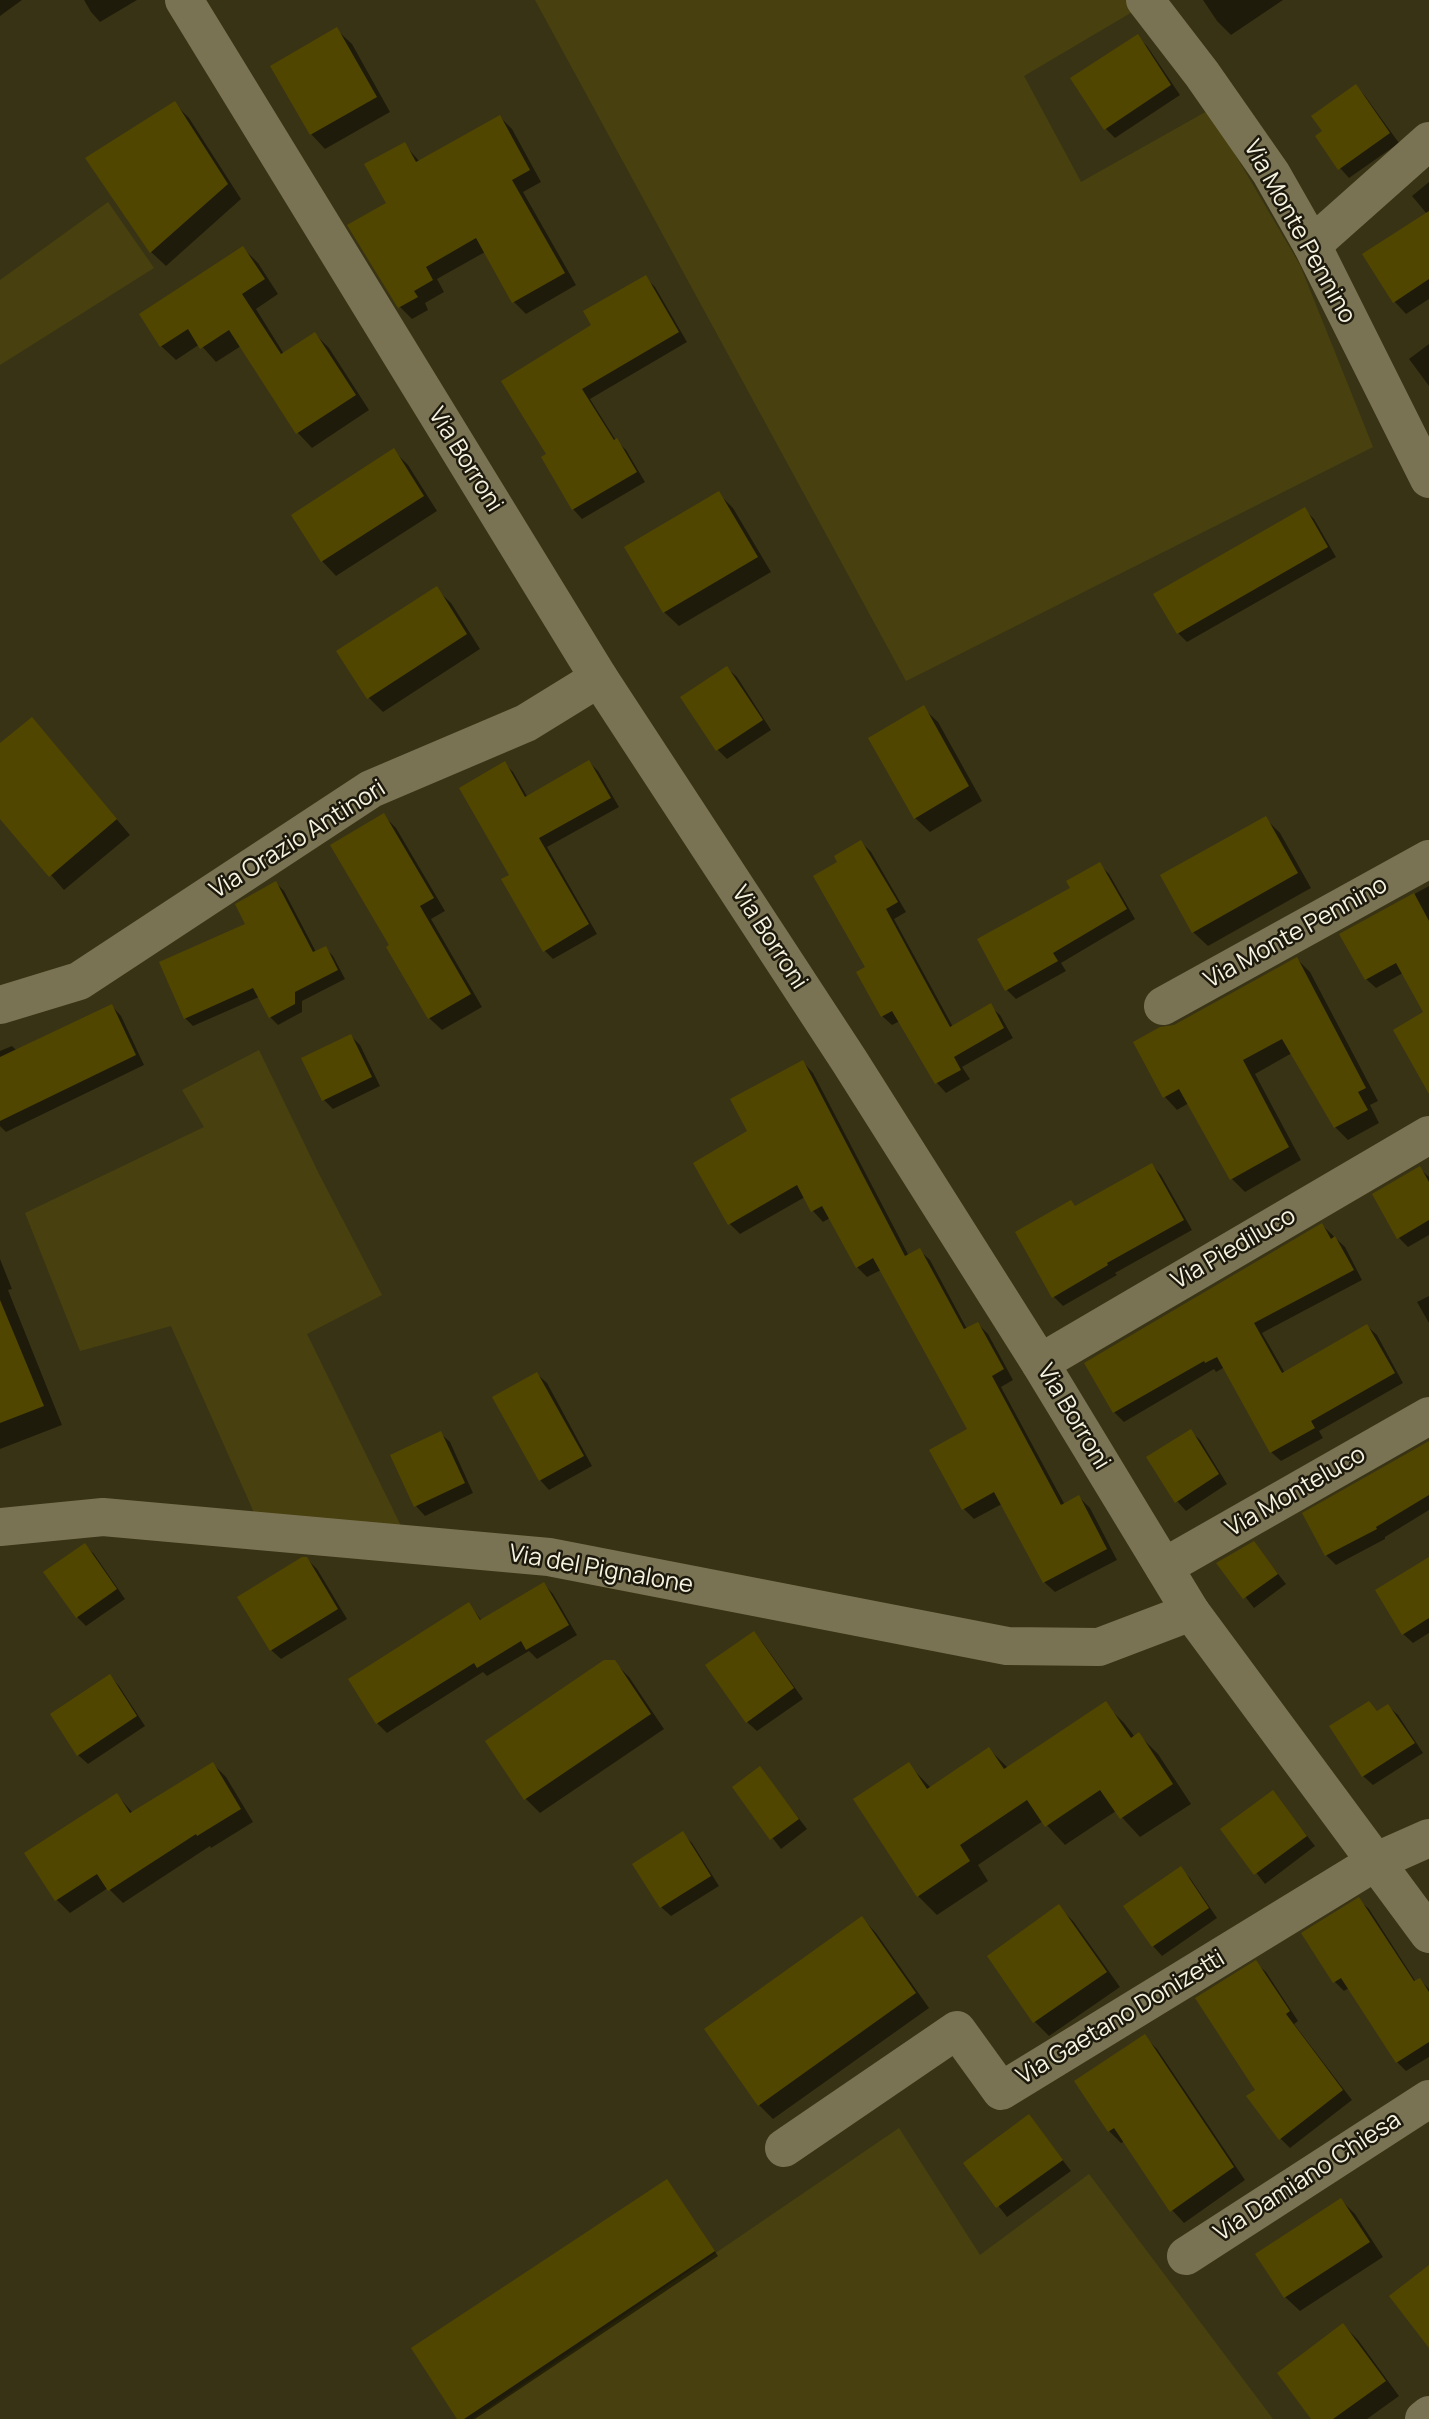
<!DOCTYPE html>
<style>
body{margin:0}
canvas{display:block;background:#383314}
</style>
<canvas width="1429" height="2419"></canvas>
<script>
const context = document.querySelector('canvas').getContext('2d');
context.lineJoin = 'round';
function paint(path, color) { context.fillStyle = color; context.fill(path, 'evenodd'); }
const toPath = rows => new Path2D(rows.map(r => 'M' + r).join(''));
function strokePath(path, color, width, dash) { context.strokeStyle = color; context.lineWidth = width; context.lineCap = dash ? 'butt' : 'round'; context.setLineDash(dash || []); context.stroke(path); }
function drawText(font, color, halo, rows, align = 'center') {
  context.font = font + ' Manrope,sans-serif'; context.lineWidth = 5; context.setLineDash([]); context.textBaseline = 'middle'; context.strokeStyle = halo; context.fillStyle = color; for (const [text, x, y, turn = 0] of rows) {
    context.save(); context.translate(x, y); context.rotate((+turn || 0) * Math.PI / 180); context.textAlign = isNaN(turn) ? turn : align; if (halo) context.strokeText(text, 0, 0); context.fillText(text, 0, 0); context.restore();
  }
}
paint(toPath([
 [535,0,1132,0,1139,8,1024,76,1081,182,1209,110,1300,265,1373,447,906,681],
 [108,202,154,268,0,365,0,280],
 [259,1050,319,1174,382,1295,307,1334,402,1528,256,1517,171,1326,80,1351,25,1213,204,1127,182,1090],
 [899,2128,980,2255,1089,2174,1273,2419,472,2419]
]), '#48400f');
paint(toPath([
 [0,0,22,0,0,16],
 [84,0,137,0,100,22,91,12],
 [1203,0,1283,0,1231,35,1217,21],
 [337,30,352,44,390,112,325,149,311,134],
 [1137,36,1147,46,1180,95,1115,138,1106,129],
 [1356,86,1365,96,1399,143,1349,178,1340,168,1324,132],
 [175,104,189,118,241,199,166,266,151,252,87,158],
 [500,117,512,129,541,182,523,192,576,285,526,314,514,302,485,252,437,279,444,292,425,303,428,310,412,319,400,307,388,204,404,144,420,162],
 [1429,182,1429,299,1406,314,1394,301,1427,214,1412,196],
 [243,248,258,263,278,294,256,309,284,354,315,334,329,348,369,410,312,448,298,433,241,346,216,362,200,344,176,360,161,346],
 [645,277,655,287,687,342,590,399,615,439,626,450,645,482,582,519,573,509,548,455,593,325],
 [1429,344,1429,386,1409,359],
 [394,451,408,465,437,511,336,576,322,561],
 [719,494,733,508,771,572,679,626,664,612],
 [1304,509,1314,519,1336,557,1187,642,1178,633],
 [436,589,451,603,480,649,383,712,368,697],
 [727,668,737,677,771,730,727,759,718,750],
 [923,708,938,722,982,801,930,832,915,818],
 [32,719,130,835,64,890,0,816,0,746],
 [589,762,598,771,619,807,547,847,597,934,553,959,545,951,511,875,504,763,513,772,528,798],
 [383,815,396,828,445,911,431,919,482,1007,442,1030,429,1018,391,945],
 [1265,818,1280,833,1311,888,1208,946,1193,932],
 [861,842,871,852,906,912,894,919,953,1027,990,1006,1000,1015,1013,1038,962,1067,970,1079,946,1093,937,1083,900,1021,892,1025,882,1016,839,862],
 [1099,864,1109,874,1135,919,1061,963,1066,971,1016,999,1007,990,1073,889],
 [276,883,284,891,316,952,325,948,333,956,345,979,302,1001,302,1012,278,1025,270,1017,259,997,193,1026,185,1018],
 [1429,886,1429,1084,1425,1013,1403,973,1376,988,1366,979,1341,934],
 [1297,959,1310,972,1378,1101,1370,1105,1379,1123,1348,1140,1335,1127,1292,1053,1255,1074,1301,1160,1245,1192,1232,1179,1189,1103,1177,1110,1165,1097,1174,1027],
 [112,1006,121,1016,144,1065,6,1132,0,1126,0,1051,12,1046,17,1051],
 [351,1036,360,1045,380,1086,333,1109,324,1100],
 [803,1062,813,1073,909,1256,919,1250,930,1260,967,1329,978,1324,988,1334,1013,1380,1001,1387,1065,1505,1079,1497,1090,1508,1117,1560,1055,1592,1044,1582,1002,1504,974,1519,964,1509,969,1430,881,1270,867,1277,857,1267,830,1218,823,1222,813,1211,805,1197,740,1234,730,1224,749,1132],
 [1152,1165,1161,1175,1192,1230,1115,1273,1117,1275,1063,1306,1054,1297,1076,1207],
 [1419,1168,1429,1177,1429,1235,1408,1247,1399,1238],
 [1322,1225,1345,1247,1362,1280,1262,1333,1285,1373,1367,1326,1377,1335,1403,1383,1319,1431,1323,1438,1281,1461,1271,1452,1225,1367,1216,1372,1214,1369,1124,1422,1114,1412],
 [0,1259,12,1289,8,1290,62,1425,0,1449],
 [1429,1296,1429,1323,1417,1302],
 [537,1374,547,1383,592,1466,549,1490,540,1480],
 [1190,1431,1200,1440,1227,1484,1186,1511,1177,1501],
 [440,1433,450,1442,473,1493,425,1516,416,1506,392,1456],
 [1429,1443,1429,1510,1385,1537,1385,1539,1336,1565,1326,1555,1305,1514],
 [1254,1543,1286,1584,1254,1608,1219,1563],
 [85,1545,94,1554,125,1599,86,1626,77,1617],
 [307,1559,317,1569,347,1619,281,1659,271,1650],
 [1429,1559,1429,1633,1413,1643,1403,1634],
 [544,1584,553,1594,577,1635,537,1659,529,1651,487,1676,483,1672,387,1733,377,1723,350,1680,469,1604,482,1621],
 [754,1633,763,1643,803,1699,757,1731,747,1722],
 [614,1662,629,1677,664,1729,540,1813,526,1799,488,1742],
 [110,1676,119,1686,145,1726,88,1764,78,1755],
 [1369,1703,1378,1712,1388,1706,1398,1715,1423,1753,1373,1785,1363,1776],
 [1105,1704,1124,1723,1135,1737,1139,1735,1158,1754,1191,1804,1140,1837,1116,1811,1065,1845,1043,1821,978,1865,988,1881,937,1915,918,1896,908,1764,931,1788,989,1749,1008,1768],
 [213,1764,226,1777,253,1822,211,1848,210,1846,123,1903,108,1888,70,1913,57,1900,27,1854,117,1795,133,1813],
 [760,1768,807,1829,781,1849,734,1788],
 [1273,1792,1315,1846,1265,1884,1223,1830],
 [682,1833,692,1843,719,1886,671,1916,661,1907],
 [1180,1868,1190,1878,1217,1918,1162,1956,1153,1946],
 [1359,1900,1369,1909,1416,1982,1420,1980,1429,1989,1429,2057,1406,2071,1397,2062,1349,1988,1344,1991,1335,1982],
 [1059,1907,1073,1921,1120,1987,1049,2036,1035,2022,989,1956],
 [862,1918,876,1933,929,2008,773,2119,759,2105],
 [1256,1963,1266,1972,1298,2021,1294,2024,1352,2100,1290,2148,1280,2138,1257,2090],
 [1145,2037,1157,2049,1245,2180,1184,2223,1172,2210,1125,2141,1121,2143,1109,2131],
 [1029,2116,1071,2171,1007,2217,965,2163],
 [671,2186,718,2256,475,2419,459,2419],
 [1341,2200,1355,2214,1383,2257,1300,2311,1285,2297],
 [1343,2325,1358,2340,1399,2396,1367,2419,1313,2419]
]), '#0007');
paint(toPath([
 [337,27,377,97,310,135,270,66],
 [1138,34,1171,85,1104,130,1070,78],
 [1356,84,1390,133,1338,170,1315,136,1322,131,1311,116],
 [175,101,228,184,150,253,85,158],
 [500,115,530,170,512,180,565,273,512,303,476,238,426,267,433,280,414,291,418,297,398,308,347,225,386,203,364,164,405,142,416,162],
 [1429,211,1429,279,1393,303,1362,254],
 [243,246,265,279,242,294,281,354,315,332,356,395,296,434,229,330,200,349,188,329,160,347,139,314],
 [646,275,679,332,582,389,614,440,617,438,637,472,572,510,541,457,546,454,501,381,591,325,583,311],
 [394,448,424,496,321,562,291,515],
 [719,491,758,557,663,613,624,547],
 [1305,507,1328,547,1177,634,1153,594],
 [437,586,467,634,367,699,336,651],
 [727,666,763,720,716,751,680,697],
 [924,705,969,786,914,819,868,738],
 [32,717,117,819,49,877,0,819,0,743],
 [589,760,611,798,539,838,589,924,543,952,501,879,509,875,459,788,505,761,525,797],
 [384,813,434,898,420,906,471,994,428,1019,386,947,389,945,330,845],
 [1266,816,1298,873,1192,933,1160,875],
 [861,840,898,902,886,909,950,1027,991,1003,1004,1028,954,1057,961,1070,935,1084,892,1011,881,1017,856,972,865,967,813,876,837,862,834,856],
 [1100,862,1127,909,1053,953,1058,961,1005,991,977,939,1070,888,1066,881],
 [276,881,313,952,326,946,338,970,295,992,295,1004,269,1018,253,988,184,1019,159,962,245,924,235,904],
 [1414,893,1429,921,1429,1094,1393,1030,1423,1012,1396,963,1365,980,1339,934],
 [1297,957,1366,1088,1358,1092,1368,1110,1334,1128,1282,1039,1243,1060,1289,1147,1230,1180,1179,1089,1163,1098,1133,1042,1160,1027,1174,1025],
 [112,1004,136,1055,0,1121,0,1057],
 [351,1034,372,1077,322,1101,301,1058],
 [803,1060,905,1256,920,1248,964,1329,978,1322,1004,1369,992,1376,1061,1505,1079,1495,1107,1549,1043,1583,994,1492,962,1510,929,1450,967,1429,873,1258,856,1268,822,1206,811,1212,797,1185,728,1225,693,1163,747,1131,730,1099],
 [1152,1163,1184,1220,1107,1263,1108,1265,1052,1298,1015,1232,1071,1200,1075,1206],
 [1420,1166,1429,1182,1429,1220,1397,1239,1372,1194],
 [1322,1223,1331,1239,1335,1236,1354,1270,1254,1323,1282,1373,1367,1324,1395,1373,1311,1421,1315,1428,1270,1453,1217,1357,1205,1363,1204,1361,1113,1413,1084,1363],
 [0,1300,44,1406,0,1423],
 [537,1372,584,1456,539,1481,492,1397],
 [1191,1429,1219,1474,1175,1503,1146,1457],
 [441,1431,465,1483,414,1507,390,1455],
 [1429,1441,1429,1495,1376,1527,1377,1529,1325,1556,1302,1513],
 [1254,1541,1278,1574,1243,1599,1216,1563],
 [85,1543,117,1589,76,1618,43,1572],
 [302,1557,307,1557,338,1609,270,1651,237,1597],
 [1429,1557,1429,1618,1402,1635,1375,1590],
 [544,1582,569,1625,526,1650,521,1641,477,1668,474,1663,376,1724,348,1679,469,1602,480,1620],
 [754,1631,794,1688,746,1723,705,1665],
 [604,1660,615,1660,651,1714,524,1800,485,1741],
 [110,1674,137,1716,77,1756,50,1714],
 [1106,1701,1131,1738,1139,1732,1173,1784,1120,1819,1100,1790,1045,1827,1027,1800,960,1845,970,1861,917,1897,853,1799,909,1762,927,1789,989,1747,1004,1769],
 [1369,1701,1377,1711,1388,1704,1415,1743,1362,1777,1329,1726],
 [213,1762,241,1809,197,1836,196,1834,108,1891,97,1874,55,1901,24,1853,117,1793,130,1813],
 [760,1766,799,1819,770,1840,732,1787],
 [1273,1790,1307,1836,1254,1875,1220,1829],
 [683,1831,711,1876,660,1908,632,1864],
 [1181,1866,1209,1908,1152,1947,1123,1906],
 [1359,1897,1414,1981,1420,1978,1429,1992,1429,2042,1396,2063,1341,1978,1333,1983,1301,1933],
 [1059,1904,1107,1972,1033,2023,987,1956],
 [862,1916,916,1993,758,2106,704,2029],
 [1256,1960,1290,2011,1286,2014,1343,2090,1279,2140,1246,2096,1255,2090,1195,1998],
 [1145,2034,1234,2167,1170,2212,1114,2128,1108,2132,1074,2081],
 [1029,2114,1063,2160,996,2208,963,2163],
 [667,2179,715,2251,464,2419,457,2419,411,2348],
 [1341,2198,1370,2242,1284,2298,1255,2254],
 [1429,2265,1429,2348,1389,2296],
 [1343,2323,1386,2381,1333,2419,1311,2419,1277,2373]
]), '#514600');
strokePath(toPath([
 [1312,245,1429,141],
 [0,1005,79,981,371,789,526,723,599,678],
 [1163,1006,1429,859],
 [1040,1363,1429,1135],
 [0,1527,103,1517,549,1557,1007,1646,1099,1647,1191,1612],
 [1164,1567,1429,1416],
 [784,2148,957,2030,1001,2091,1377,1861,1429,1838],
 [1186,2256,1429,2099],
 [1424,2419,1429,2415]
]), '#7a7353', 38);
strokePath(toPath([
 [184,0,599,678,850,1062,1040,1363,1191,1612,1429,1934],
 [1145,0,1202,74,1271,173,1312,245,1429,479]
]), '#7a7353', 38);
drawText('24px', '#f7f3e1', '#1d1a0d', [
 ["Via Monte Pennino",1299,232,61],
 ["Via Borroni",465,460,58],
 ["Via Orazio Antinori",298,840,-32],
 ["Via Monte Pennino",1296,933,-29],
 ["Via Borroni",769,938,57],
 ["Via Piediluco",1234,1249,-30],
 ["Via Borroni",1073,1417,59],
 ["Via Monteluco",1296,1492,-30],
 ["Via del Pignalone",601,1570,10],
 ["Via Gaetano Donizetti",1121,2018,-31],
 ["Via Damiano Chiesa",1308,2177,-33]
]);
</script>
